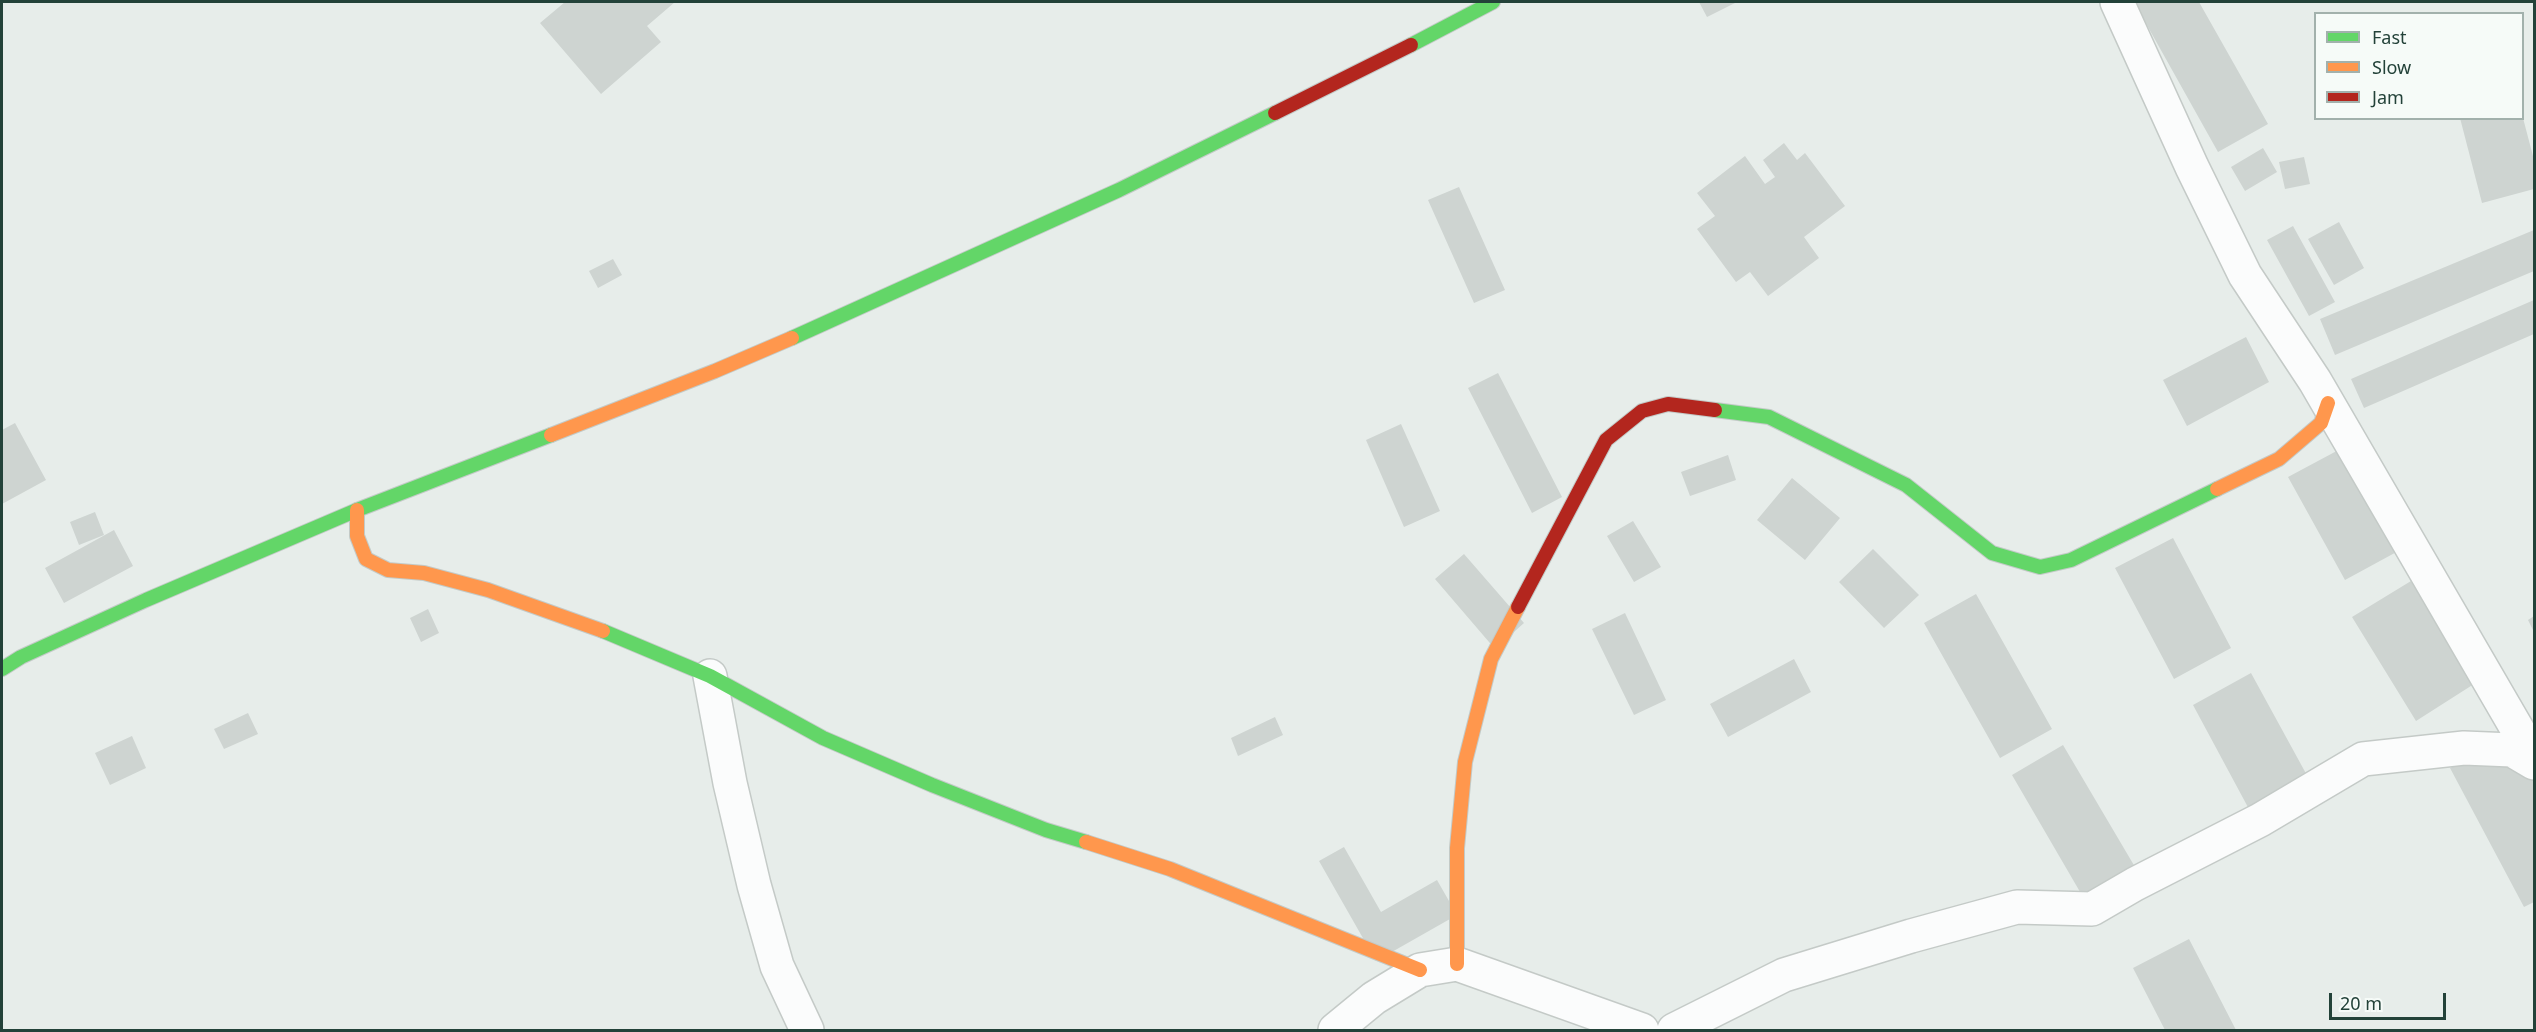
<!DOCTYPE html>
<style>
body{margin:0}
#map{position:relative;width:2536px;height:1032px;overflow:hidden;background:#e7edea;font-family:"Noto Sans",sans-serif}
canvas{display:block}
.frame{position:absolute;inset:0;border:3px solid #234239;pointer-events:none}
.legend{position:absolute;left:2314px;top:12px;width:210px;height:108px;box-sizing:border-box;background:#f6fbf8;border:2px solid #a2b1ac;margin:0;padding:8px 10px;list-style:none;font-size:18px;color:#234239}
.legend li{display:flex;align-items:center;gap:12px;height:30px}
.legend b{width:30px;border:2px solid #a2b1ac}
.scale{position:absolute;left:2329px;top:993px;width:117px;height:27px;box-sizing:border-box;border:3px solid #234239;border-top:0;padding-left:8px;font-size:18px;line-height:21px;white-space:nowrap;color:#234239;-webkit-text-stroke:4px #f6fbf8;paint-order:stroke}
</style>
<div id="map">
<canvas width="2536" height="1032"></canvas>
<div class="frame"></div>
<ul class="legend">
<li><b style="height:8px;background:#63d668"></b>Fast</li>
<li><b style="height:8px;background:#ff974d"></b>Slow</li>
<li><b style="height:8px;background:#b3261e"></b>Jam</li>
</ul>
<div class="scale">20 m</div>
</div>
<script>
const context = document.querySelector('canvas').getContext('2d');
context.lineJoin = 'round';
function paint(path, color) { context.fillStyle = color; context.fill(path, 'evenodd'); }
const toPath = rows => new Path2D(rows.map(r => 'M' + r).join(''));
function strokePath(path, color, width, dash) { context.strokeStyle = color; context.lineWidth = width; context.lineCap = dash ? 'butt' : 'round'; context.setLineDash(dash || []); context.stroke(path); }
paint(toPath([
 [565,2,675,2,647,26,661,42,601,94,540,23],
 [1699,2,1737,2,1707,17],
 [2134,2,2199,2,2268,124,2218,152],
 [2460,118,2523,118,2534,160,2534,189,2482,203],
 [1784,143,1797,160,1805,153,1845,206,1804,237,1819,258,1768,296,1750,272,1736,282,1697,229,1715,216,1697,193,1745,156,1765,184,1775,177,1763,160],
 [2263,148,2277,172,2245,191,2231,167],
 [2304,157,2310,184,2285,189,2279,162],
 [1459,187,1505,290,1474,303,1428,200],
 [2339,222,2364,268,2334,285,2308,239],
 [2293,226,2335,302,2309,316,2267,240],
 [2534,230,2534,271,2335,355,2320,319],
 [613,259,622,275,598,288,589,271],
 [2534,300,2534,334,2364,408,2351,379],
 [2246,337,2269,382,2187,426,2163,380],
 [1498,373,1562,497,1532,513,1468,388],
 [15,423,46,480,2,504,2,430],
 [1401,424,1440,511,1404,527,1366,440],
 [2346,446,2402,549,2345,580,2288,477],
 [1728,455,1736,480,1690,496,1681,472],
 [1792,478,1840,518,1805,560,1757,520],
 [95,512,104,535,79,545,70,522],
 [1633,521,1661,567,1634,582,1607,536],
 [114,530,133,566,64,603,45,568],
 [2173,538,2231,648,2174,679,2115,568],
 [1873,549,1919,595,1884,628,1839,582],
 [1464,554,1524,623,1495,649,1435,579],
 [2411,581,2474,684,2416,721,2352,617],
 [1976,594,2052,729,2000,758,1924,623],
 [428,609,439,633,421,642,410,618],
 [1625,613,1666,700,1634,715,1592,629],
 [2534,616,2534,632,2528,620],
 [1794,659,1811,692,1728,737,1710,704],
 [2251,673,2309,779,2250,811,2193,705],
 [248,713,258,734,224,749,214,729],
 [1275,717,1283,735,1238,756,1231,738],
 [132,736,146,768,110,785,95,753],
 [2512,736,2534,779,2534,902,2524,907,2450,768],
 [2063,745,2135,867,2083,897,2012,775],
 [1344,847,1381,912,1437,880,1457,915,1376,961,1319,861],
 [2189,939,2236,1030,2165,1030,2133,968]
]), '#ced4d1');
const street = toPath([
 [2117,2,2192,167,2245,275,2315,381,2534,758],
 [710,676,730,783,754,885,777,966,807,1030],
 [1335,1030,1374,998,1420,970,1457,964,1642,1030],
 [1674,1030,1784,975,1911,936,2017,907,2092,909,2135,884,2260,820,2363,759,2464,748,2512,750,2534,763]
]);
const fast = toPath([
 [1411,45,1493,2],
 [792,338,1119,190,1275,113],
 [1715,410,1769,417,1906,485,1992,553,2040,567,2071,560,2217,489],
 [603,631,710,676,823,738,932,785,1046,830,1086,842],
 [2,669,21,657,146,600,357,510,551,435]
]);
const slow = toPath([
 [551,435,715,371,792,338],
 [2217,489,2279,459,2321,423,2328,403],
 [357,510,357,536,366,559,388,570,424,573,488,590,603,631],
 [1086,842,1170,869,1420,970],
 [1457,964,1457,848,1465,762,1491,659,1518,607]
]);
const jam = toPath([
 [1275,113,1411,45],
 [1518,607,1606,440,1642,411,1668,404,1715,410]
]);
strokePath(street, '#c4cac7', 36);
strokePath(fast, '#c3cac7', 16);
strokePath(slow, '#c3cac7', 16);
strokePath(jam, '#c3cac7', 16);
strokePath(street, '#fbfcfc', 33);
strokePath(fast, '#63d668', 14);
strokePath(slow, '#ff974d', 14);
strokePath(jam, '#b3261e', 14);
</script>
